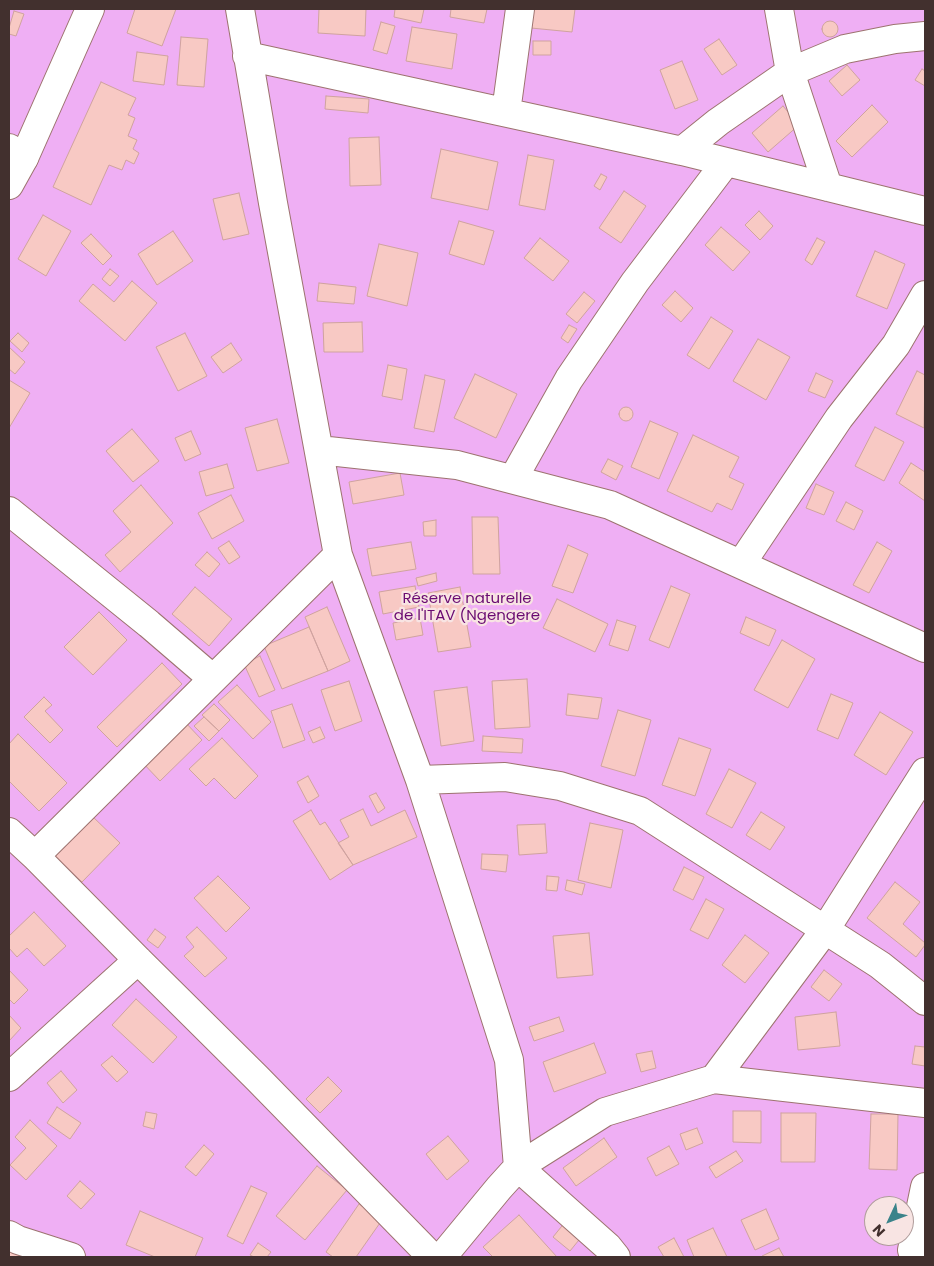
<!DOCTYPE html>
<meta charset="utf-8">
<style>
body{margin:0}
#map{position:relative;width:934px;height:1266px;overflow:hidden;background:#f8e4e3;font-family:Poppins,sans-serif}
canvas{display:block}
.frame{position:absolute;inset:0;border:10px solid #42302e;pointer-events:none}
.north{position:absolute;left:864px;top:1196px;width:50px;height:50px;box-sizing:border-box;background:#f8e4e3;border:1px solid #af9c9b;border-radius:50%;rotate:227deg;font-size:14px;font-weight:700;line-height:20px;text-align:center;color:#42302e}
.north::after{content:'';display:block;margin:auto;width:18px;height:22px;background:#3b838a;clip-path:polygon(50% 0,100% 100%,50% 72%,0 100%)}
</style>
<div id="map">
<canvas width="934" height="1266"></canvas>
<div class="frame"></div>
<div class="north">N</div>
</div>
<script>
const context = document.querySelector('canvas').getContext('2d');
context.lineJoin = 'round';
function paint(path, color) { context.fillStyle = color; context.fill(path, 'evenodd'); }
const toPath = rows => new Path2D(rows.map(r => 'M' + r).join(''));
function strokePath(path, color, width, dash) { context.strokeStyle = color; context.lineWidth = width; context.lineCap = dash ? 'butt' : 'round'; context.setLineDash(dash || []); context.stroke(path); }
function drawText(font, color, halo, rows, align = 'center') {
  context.font = font + ' Poppins,sans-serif'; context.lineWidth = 4.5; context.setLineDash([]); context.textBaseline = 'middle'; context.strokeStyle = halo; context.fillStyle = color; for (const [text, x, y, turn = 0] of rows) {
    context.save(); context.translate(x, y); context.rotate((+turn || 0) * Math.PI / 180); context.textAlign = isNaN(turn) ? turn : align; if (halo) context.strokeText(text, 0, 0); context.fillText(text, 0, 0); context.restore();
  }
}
paint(toPath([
 [9,9,925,9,925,1257,9,1257],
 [874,1206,904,1206,904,1236,874,1236]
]), '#efaff4');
const building = toPath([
 [135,9,176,9,162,46,127,33,135,9],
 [319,9,366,9,365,36,318,33,319,9],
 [395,9,424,9,421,23,394,17,395,9],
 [451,9,487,9,484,23,450,17,451,9],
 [533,9,575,9,572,32,531,28,533,9],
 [14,11,24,14,16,36,9,34,9,28,14,11],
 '822 29a8 8 0 1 1 16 0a8 8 0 1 1-16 0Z',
 [381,22,395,26,387,54,373,50,381,22],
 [412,27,457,34,452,69,406,61,412,27],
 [181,37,208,39,204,87,177,85,181,37],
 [719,39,737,65,722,75,704,49,719,39],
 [533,41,551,41,551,55,533,55,533,41],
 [137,52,168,56,164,85,133,81,137,52],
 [682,61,698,100,675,109,660,70,682,61],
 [847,65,860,80,842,96,829,81,847,65],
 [922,69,925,71,925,86,915,80,922,69],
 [101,82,136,98,128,115,135,118,128,136,137,140,133,149,139,153,134,164,126,160,122,170,109,165,91,205,53,187,101,82],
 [326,96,369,99,368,113,325,109,326,96],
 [872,105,888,122,852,157,836,141,872,105],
 [783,106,799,125,768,152,752,133,783,106],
 [379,137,381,185,350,186,349,138,379,137],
 [441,149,498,162,488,210,431,198,441,149],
 [528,155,554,160,545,210,519,205,528,155],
 [601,174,607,177,600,190,594,186,601,174],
 [624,191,646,206,621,243,599,228,624,191],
 [239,193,249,234,223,240,213,199,239,193],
 [759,211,773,226,760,240,745,225,759,211],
 [43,215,71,231,46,276,18,259,43,215],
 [459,221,494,231,484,265,449,254,459,221],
 [721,227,750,252,733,271,705,245,721,227],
 [173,231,193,261,157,285,138,254,173,231],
 [91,234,112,256,103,265,81,243,91,234],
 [540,238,569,261,553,281,524,258,540,238],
 [817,238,825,242,812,265,805,260,817,238],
 [379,244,418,253,407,306,367,296,379,244],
 [875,251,905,264,887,309,856,296,875,251],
 [110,269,119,276,110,286,102,279,110,269],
 [132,281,157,303,125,341,79,301,93,284,114,302,132,281],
 [319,283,356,287,354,304,317,301,319,283],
 [675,291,693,308,681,322,662,305,675,291],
 [584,292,595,301,577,323,566,314,584,292],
 [711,317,733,331,709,369,687,355,711,317],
 [362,322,363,352,324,352,323,323,362,322],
 [569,325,577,329,568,343,561,338,569,325],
 [18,333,29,343,22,352,10,341,18,333],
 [185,333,207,376,178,391,156,347,185,333],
 [758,339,790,357,766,400,733,381,758,339],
 [231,343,242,360,223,373,211,357,231,343],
 [9,347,25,362,15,374,9,369,9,347],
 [388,365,407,369,402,400,382,396,388,365],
 [917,371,925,375,924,428,896,414,917,371],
 [816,373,833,381,825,398,808,391,816,373],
 [475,374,517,394,496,438,454,418,475,374],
 [425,375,445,380,434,432,414,428,425,375],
 [9,380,30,393,9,428,9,380],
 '619 414a7 7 0 1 1 14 0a7 7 0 1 1-14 0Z',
 [277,419,289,463,257,471,245,428,277,419],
 [650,421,678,433,659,479,631,467,650,421],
 [875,427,904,442,884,481,855,466,875,427],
 [132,429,159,461,133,482,106,451,132,429],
 [191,431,201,454,185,461,175,438,191,431],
 [693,435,739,457,729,477,744,484,732,510,717,503,712,512,667,491,693,435],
 [608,459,623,466,616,480,601,472,608,459],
 [911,463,925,472,925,501,899,483,911,463],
 [227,464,234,488,206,496,199,472,227,464],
 [400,473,404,495,353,504,349,482,400,473],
 [816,484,834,492,824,515,806,508,816,484],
 [141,485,173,523,120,572,105,555,131,532,113,511,141,485],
 [231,495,244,521,212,539,198,513,231,495],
 [846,502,863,511,854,530,836,521,846,502],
 [472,517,498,517,500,574,473,574,472,517],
 [436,520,436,536,424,536,423,522,436,520],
 [229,541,240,557,229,564,218,548,229,541],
 [411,542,416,569,372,576,367,549,411,542],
 [877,542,892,551,869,593,853,585,877,542],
 [568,545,588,554,573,593,552,586,568,545],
 [207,552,220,564,209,577,195,565,207,552],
 [436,573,437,581,418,586,416,578,436,573],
 [415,586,419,607,383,614,379,592,415,586],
 [671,586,690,594,669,648,649,640,671,586],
 [195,587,232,619,209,646,172,614,195,587],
 [460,587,471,647,438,652,428,593,460,587],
 [557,599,608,624,595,652,543,628,557,599],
 [327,607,350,661,328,671,305,617,327,607],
 [99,612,127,640,93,675,64,647,99,612],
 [746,617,776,630,769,646,740,633,746,617],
 [420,618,423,635,396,640,393,623,420,618],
 [617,620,636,626,628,651,609,645,617,620],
 [309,627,328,671,282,689,264,646,309,627],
 [782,640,815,659,788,708,754,690,782,640],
 [260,656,275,690,259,697,244,664,260,656],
 [162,663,182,684,117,747,97,727,162,663],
 [527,679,530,727,495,729,492,681,527,679],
 [349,681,362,721,335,731,321,690,349,681],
 [237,685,271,722,253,739,218,702,237,685],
 [467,687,474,741,441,746,434,691,467,687],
 [568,694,602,698,598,719,566,715,568,694],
 [831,694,853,703,838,739,817,730,831,694],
 [44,697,52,705,45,711,63,730,50,743,24,717,44,697],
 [214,704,230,720,219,731,202,715,214,704],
 [292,704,305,740,283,748,271,711,292,704],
 [618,710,651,720,635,776,601,766,618,710],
 [880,712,913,732,886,775,854,755,880,712],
 [204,717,219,731,209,741,194,726,204,717],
 [184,721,202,740,160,781,141,761,184,721],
 [320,727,325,738,313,743,308,732,320,727],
 [18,734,67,783,39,811,9,781,9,744,18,734],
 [483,736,523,739,522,753,482,751,483,736],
 [222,738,258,776,235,799,214,778,206,786,189,769,222,738],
 [679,738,711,749,695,796,662,785,679,738],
 [729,769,756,783,732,828,706,814,729,769],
 [308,776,319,796,308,803,297,782,308,776],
 [376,793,385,808,378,813,369,796,376,793],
 [363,809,371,826,405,810,417,837,353,865,338,843,349,837,340,820,363,809],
 [311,810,320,825,325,822,353,865,330,880,293,821,311,810],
 [761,812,785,827,770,850,746,835,761,812],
 [91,815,120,843,82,882,53,854,91,815],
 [590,823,623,830,611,888,578,880,590,823],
 [545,824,547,853,519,855,517,825,545,824],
 [482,854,508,855,506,872,481,869,482,854],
 [684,867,704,877,693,900,673,890,684,867],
 [218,876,250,908,226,932,194,898,218,876],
 [547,876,559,877,557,891,546,890,547,876],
 [567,880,585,884,582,895,565,890,567,880],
 [895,882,920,902,903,924,925,943,925,945,916,957,867,918,895,882],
 [706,899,724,909,708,939,690,930,706,899],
 [34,912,66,946,44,966,27,948,17,957,9,948,9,936,34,912],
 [197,927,227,958,205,977,184,956,194,947,186,937,197,927],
 [155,929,166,937,158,948,147,940,155,929],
 [589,933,593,975,557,978,553,936,589,933],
 [745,935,769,953,745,983,722,965,745,935],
 [9,970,28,990,14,1004,9,999,9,970],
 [824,970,842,984,829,1001,811,987,824,970],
 [136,999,177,1037,153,1063,112,1025,136,999],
 [836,1012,840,1046,798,1050,795,1017,836,1012],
 [9,1015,21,1028,9,1041,9,1015],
 [559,1017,564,1031,534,1041,529,1027,559,1017],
 [594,1043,606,1073,554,1092,543,1062,594,1043],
 [915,1046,925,1047,925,1066,912,1064,915,1046],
 [652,1051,656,1068,641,1072,636,1054,652,1051],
 [112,1056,128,1072,117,1082,101,1065,112,1056],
 [61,1071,77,1090,63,1103,47,1083,61,1071],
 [328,1077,342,1091,320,1113,306,1099,328,1077],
 [57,1107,81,1123,70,1139,47,1123,57,1107],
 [733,1111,761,1111,761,1143,733,1142,733,1111],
 [146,1112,157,1114,154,1129,143,1126,146,1112],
 [781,1113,816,1113,815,1162,781,1162,781,1113],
 [871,1114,898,1114,897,1170,869,1169,871,1114],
 [30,1120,57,1146,26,1180,10,1165,26,1148,15,1137,30,1120],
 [697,1128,703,1143,686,1150,680,1134,697,1128],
 [448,1136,469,1161,447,1180,426,1154,448,1136],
 [604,1138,617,1157,576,1186,563,1168,604,1138],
 [204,1145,214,1154,196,1176,185,1167,204,1145],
 [669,1146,679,1164,656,1176,647,1158,669,1146],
 [736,1151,743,1161,716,1178,709,1167,736,1151],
 [317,1166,347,1190,305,1240,276,1216,317,1166],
 [80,1181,95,1194,81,1209,67,1196,80,1181],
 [251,1186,267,1193,243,1244,227,1236,251,1186],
 [359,1204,382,1220,356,1257,333,1257,326,1252,359,1204],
 [766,1209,779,1239,755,1250,741,1220,766,1209],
 [140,1211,203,1238,195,1257,155,1257,126,1245,140,1211],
 [519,1215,557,1257,493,1257,483,1247,519,1215],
 [566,1221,583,1235,570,1251,553,1237,566,1221],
 [713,1228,727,1257,694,1257,687,1240,713,1228],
 [674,1238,684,1257,664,1257,658,1247,674,1238],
 [258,1243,271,1252,267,1257,254,1257,250,1255,258,1243],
 [9,1246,26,1255,25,1257,9,1257,9,1246],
 [779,1248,784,1257,763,1257,762,1256,779,1248]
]);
paint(building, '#f8c9c4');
strokePath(building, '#d0a39f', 1);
const minor = toPath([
 [240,9,273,203,338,555,420,780,509,1060,518,1167,608,1247,616,1257],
 [779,9,790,72,828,187],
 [247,56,682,151,925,211],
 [506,112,520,9],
 [9,148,24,158],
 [682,151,718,122,790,72,845,49,895,39,925,36],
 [319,450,457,465,610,505,925,648],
 [513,479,569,379,635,282,726,162],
 [9,511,149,624,213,679],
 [741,564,839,418,896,345,925,295],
 [420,780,505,777,560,786,640,811,880,965,925,1001],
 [9,832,35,856,138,960,257,1078,432,1257],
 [35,856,338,555],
 [9,1077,138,960],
 [714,1079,825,930,925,772],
 [9,1235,18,1240,71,1257],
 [442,1257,499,1188,518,1167,605,1112,714,1079,925,1103],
 [914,1257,912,1250,925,1187]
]);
const tertiary = toPath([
 [9,185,24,158,90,9]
]);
strokePath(minor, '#9d736f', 30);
strokePath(tertiary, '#9d736f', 30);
strokePath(minor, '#fff', 28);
strokePath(tertiary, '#fff', 28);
drawText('15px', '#6a0b72', '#f8e4e3', [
 ["Réserve naturelle",467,599],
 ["de l'ITAV (Ngengere",467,616]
]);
</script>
